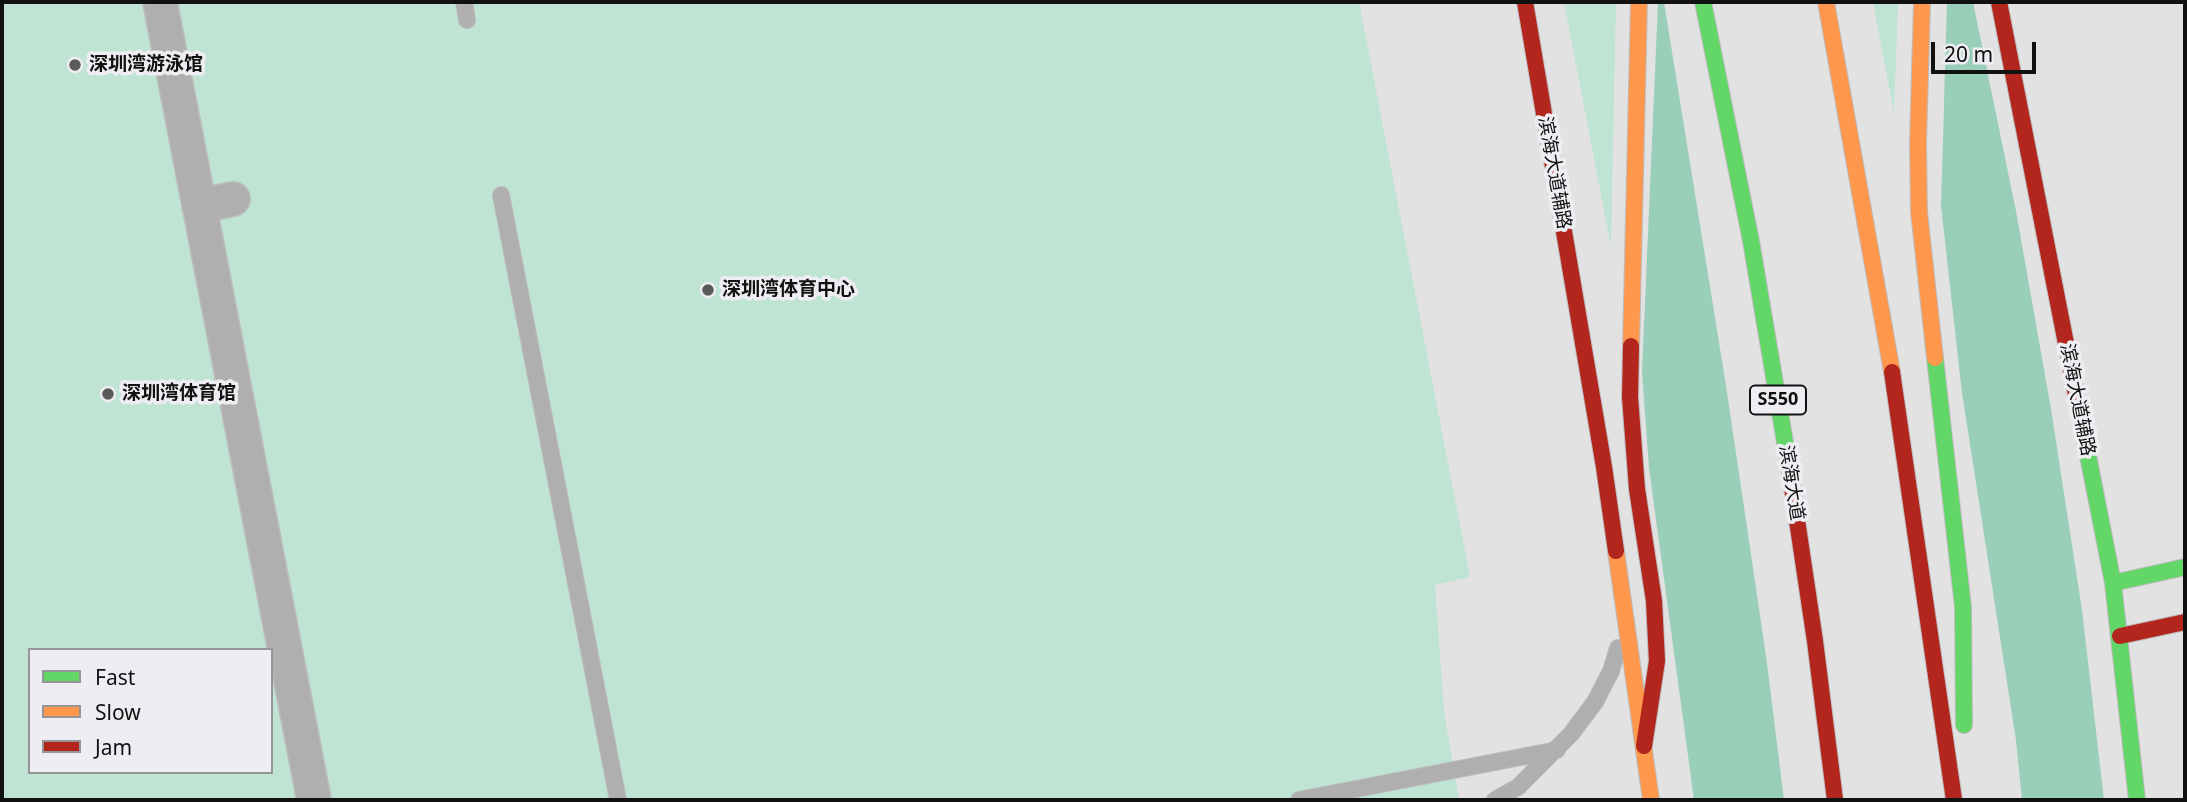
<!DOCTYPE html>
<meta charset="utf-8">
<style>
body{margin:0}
#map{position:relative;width:2187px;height:802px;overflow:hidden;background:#e2e2e3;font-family:"Noto Sans",sans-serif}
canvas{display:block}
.frame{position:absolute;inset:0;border:4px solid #111112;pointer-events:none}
.legend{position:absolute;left:28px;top:648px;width:245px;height:126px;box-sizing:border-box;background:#eeeef2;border:2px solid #969698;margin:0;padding:9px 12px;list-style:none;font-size:21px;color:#111112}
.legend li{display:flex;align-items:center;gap:14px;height:35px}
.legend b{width:35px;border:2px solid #969698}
.scale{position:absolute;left:1931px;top:42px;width:105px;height:32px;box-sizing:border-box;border:4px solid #111112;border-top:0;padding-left:9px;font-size:21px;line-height:24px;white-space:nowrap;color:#111112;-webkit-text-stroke:5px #eeeef2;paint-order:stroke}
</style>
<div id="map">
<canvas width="2187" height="802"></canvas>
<div class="frame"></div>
<ul class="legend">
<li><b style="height:9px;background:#63d668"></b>Fast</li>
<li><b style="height:9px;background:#ff974d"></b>Slow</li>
<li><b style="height:9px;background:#b3261e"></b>Jam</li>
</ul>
<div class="scale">20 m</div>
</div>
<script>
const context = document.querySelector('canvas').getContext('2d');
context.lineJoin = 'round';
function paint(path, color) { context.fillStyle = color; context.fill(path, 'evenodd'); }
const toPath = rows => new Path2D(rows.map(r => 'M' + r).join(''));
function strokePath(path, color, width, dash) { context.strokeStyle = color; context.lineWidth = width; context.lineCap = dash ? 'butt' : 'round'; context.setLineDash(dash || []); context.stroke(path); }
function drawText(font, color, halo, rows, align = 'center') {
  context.font = font + ' "Noto Sans","Noto Sans SC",sans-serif'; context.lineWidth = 7; context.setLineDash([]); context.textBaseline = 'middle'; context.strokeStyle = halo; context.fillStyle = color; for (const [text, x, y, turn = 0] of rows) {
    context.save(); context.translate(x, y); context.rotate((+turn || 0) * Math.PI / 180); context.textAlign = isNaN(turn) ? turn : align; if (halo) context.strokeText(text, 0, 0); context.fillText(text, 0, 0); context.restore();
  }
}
paint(toPath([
 [2,2,1359,2,1470,577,1435,585,1444,711,1459,800,2,800],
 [30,650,271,650,271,772,30,772],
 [1564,2,1616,2,1611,247],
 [1873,2,1898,2,1894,114]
]), '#bfe4d4');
paint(toPath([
 [1658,2,1664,2,1727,392,1767,663,1784,800,1694,800,1649,468,1642,372],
 [1947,2,1973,2,2016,211,2051,409,2082,610,2104,800,2022,800,2016,740,1962,393,1941,206]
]), '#99ceb9');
const lane = toPath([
 [464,2,467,20],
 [501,195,618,800],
 [1299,800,1557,750],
 [1495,800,1518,787,1571,734,1595,702,1611,671,1618,648]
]);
const street = toPath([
 [160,2,314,800],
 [199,206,233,199]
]);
const fast = toPath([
 [1703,2,1751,241,1788,460],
 [1935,358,1963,607,1964,725],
 [2081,420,2113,583,2137,800],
 [2113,583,2185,567]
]);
const slow = toPath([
 [1826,2,1892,372],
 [1922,2,1918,144,1919,212,1935,358],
 [1631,346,1639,2],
 [1616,551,1651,800]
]);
const jam = toPath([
 [1525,2,1604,467,1616,551],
 [1999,2,2081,420],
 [1631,346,1630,397,1637,489,1654,601,1657,661,1644,746],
 [1892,372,1954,800],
 [1788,460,1815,641,1835,800],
 [2120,636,2185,622]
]);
strokePath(lane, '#bcbcbd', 18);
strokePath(street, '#bcbcbd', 36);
strokePath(fast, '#bcbcbd', 18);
strokePath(slow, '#bcbcbd', 18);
strokePath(jam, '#bcbcbd', 18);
strokePath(lane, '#afafaf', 16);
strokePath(street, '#afafaf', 33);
strokePath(fast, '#63d668', 16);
strokePath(slow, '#ff974d', 16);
strokePath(jam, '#b3261e', 16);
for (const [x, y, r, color] of [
 [75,65,7,"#5a5a5b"],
 [708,290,7,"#5a5a5b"],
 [108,394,7,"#5a5a5b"]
]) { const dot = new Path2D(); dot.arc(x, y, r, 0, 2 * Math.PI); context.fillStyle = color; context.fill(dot); strokePath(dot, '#eeeef2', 2.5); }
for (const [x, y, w] of [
 [1778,400,56]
]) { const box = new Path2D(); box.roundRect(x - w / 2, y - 14.5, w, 29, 5); context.fillStyle = '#eeeef2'; context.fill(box); strokePath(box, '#111112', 2); }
drawText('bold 18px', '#111112', null, [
 ["S550",1778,400]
]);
drawText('bold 19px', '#111112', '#eeeef2', [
 ["深圳湾游泳馆",89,65],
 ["深圳湾体育中心",722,290],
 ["深圳湾体育馆",122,394]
], 'left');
drawText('19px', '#111112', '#eeeef2', [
 ["滨海大道辅路",1554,173,80],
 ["滨海大道辅路",2077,400,79],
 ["滨海大道",1791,483,81]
]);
</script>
